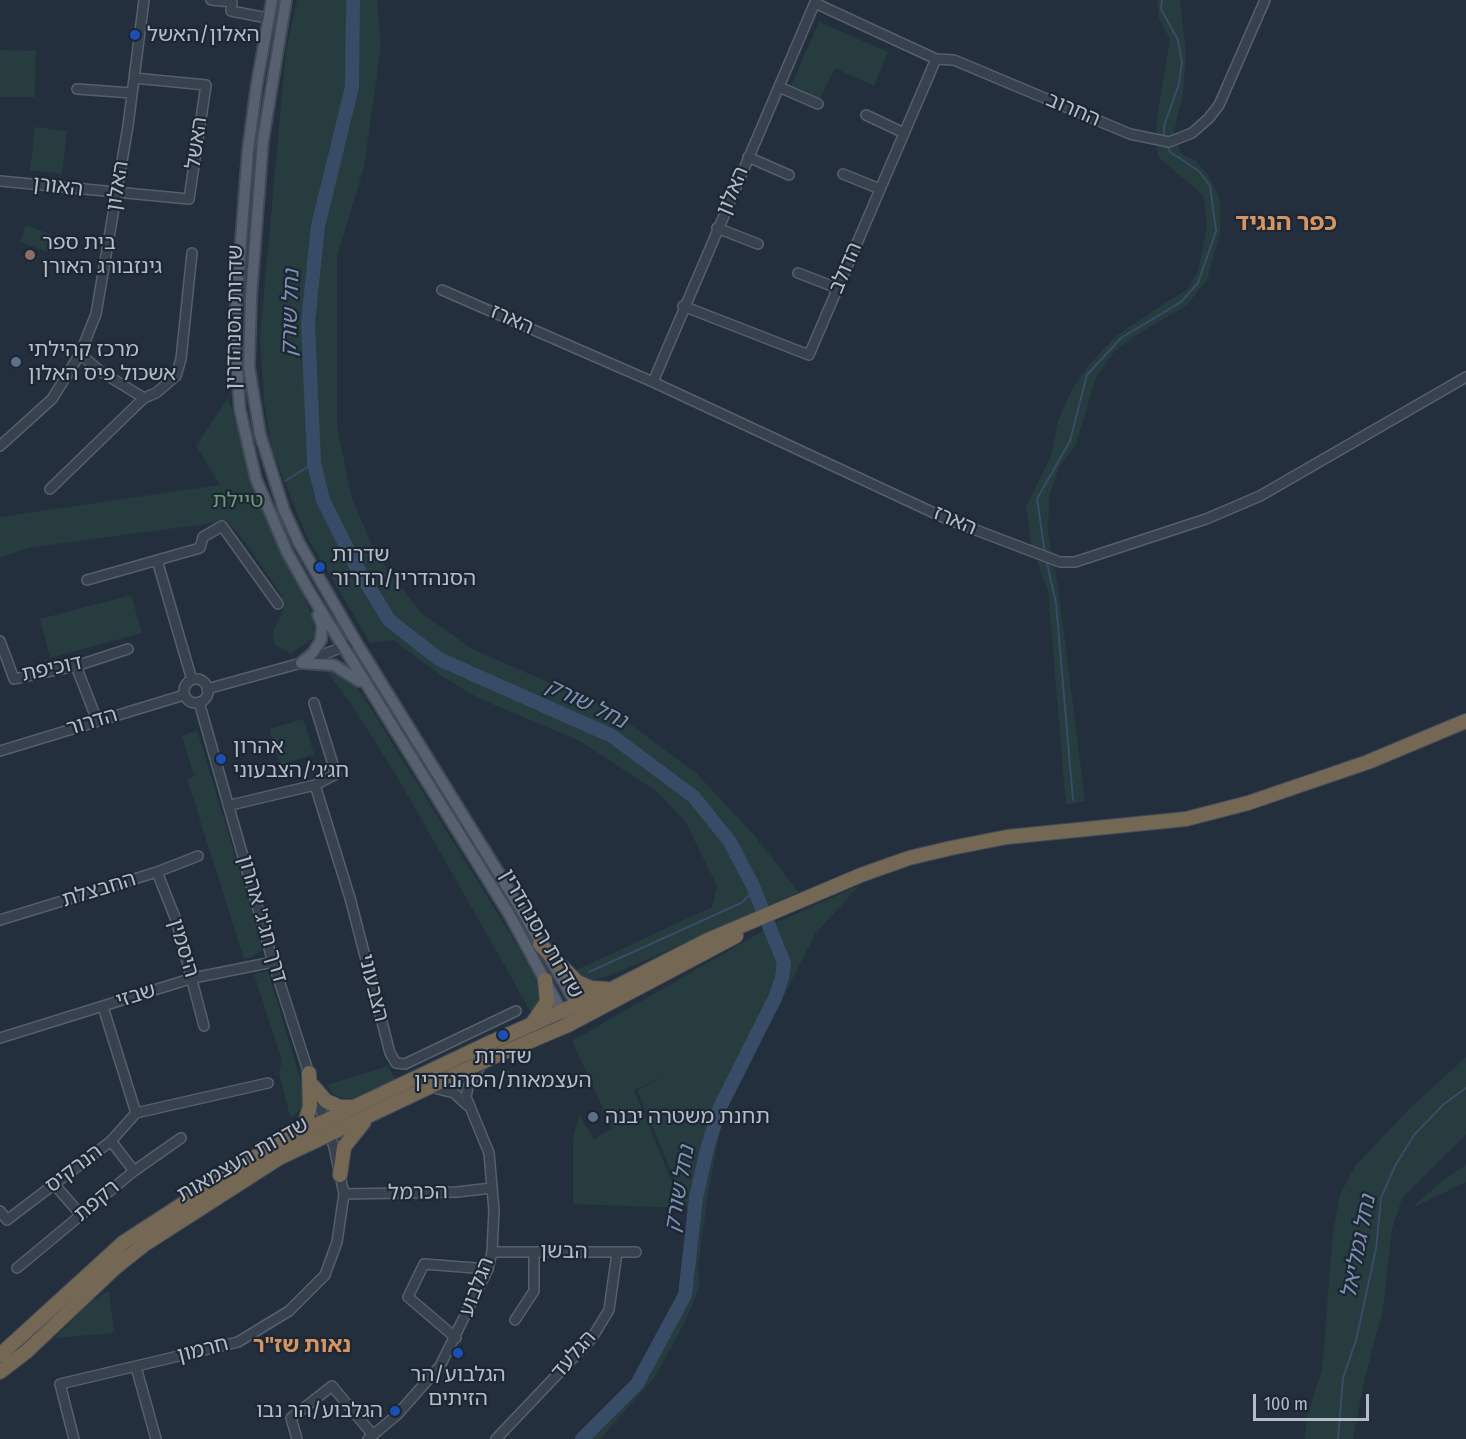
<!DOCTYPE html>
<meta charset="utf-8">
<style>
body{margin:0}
#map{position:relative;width:1466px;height:1439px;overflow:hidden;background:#242f3e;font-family:"Fira Sans Condensed",sans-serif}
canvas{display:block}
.scale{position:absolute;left:1253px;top:1394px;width:116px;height:27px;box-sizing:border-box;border:3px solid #b4bcc9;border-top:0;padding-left:8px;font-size:18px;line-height:21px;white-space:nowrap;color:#b4bcc9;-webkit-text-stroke:4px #1d2633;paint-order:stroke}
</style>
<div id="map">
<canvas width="1466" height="1439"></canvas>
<div class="scale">100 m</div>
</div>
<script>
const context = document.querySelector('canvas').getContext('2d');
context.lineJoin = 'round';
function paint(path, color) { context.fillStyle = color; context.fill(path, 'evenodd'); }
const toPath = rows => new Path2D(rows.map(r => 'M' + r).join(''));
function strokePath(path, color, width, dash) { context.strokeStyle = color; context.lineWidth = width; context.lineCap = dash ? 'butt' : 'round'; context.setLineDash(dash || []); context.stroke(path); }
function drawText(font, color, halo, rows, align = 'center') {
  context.font = font + ' "Fira Sans Condensed","Noto Sans Hebrew",sans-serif'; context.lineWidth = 4.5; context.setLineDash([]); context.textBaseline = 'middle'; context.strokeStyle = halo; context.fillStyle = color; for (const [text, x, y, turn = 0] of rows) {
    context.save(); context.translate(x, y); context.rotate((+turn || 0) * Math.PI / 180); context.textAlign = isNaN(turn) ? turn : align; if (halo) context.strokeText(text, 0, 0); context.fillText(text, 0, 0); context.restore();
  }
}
paint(toPath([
 [297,0,377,0,381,45,364,167,337,256,337,426,352,499,376,554,420,612,474,650,608,708,696,773,753,834,799,892,621,971,590,982,574,971,712,907,717,886,685,821,656,791,578,740,480,699,443,677,393,640,370,643,305,533,272,449,264,401,260,337,286,50],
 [1157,0,1180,0,1186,54,1183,94,1173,136,1182,154,1195,160,1209,176,1220,200,1220,234,1207,280,1186,306,1138,334,1114,352,1096,377,1076,444,1059,467,1049,497,1048,534,1058,585,1085,801,1066,805,1048,591,1031,545,1026,507,1051,456,1058,421,1072,389,1089,365,1117,335,1187,289,1198,271,1207,224,1203,195,1158,157,1156,125,1170,39,1159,19],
 [819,22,888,52,874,86,835,68,820,99,791,86],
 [0,50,36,51,35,97,0,97],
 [35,127,67,131,62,174,30,170],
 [26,225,52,235,47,252,20,242],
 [228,398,249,466,278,541,311,612,315,637,291,654,274,644,273,631,284,609,282,596,248,546,227,521,27,548,0,558,0,517,220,485,196,446],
 [131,595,142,633,50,658,40,619],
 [331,666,350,677,364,697,517,945,540,986,541,1004,531,1012,399,780,350,702,325,669],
 [303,719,314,754,280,765,269,729],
 [197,730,260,938,262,950,253,957,244,959,187,779,194,775,182,736],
 [860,885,815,934,722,1119,708,1194,698,1265,700,1285,686,1320,655,1377,600,1439,576,1439,633,1381,650,1356,691,1281,689,1214,637,1090,668,1075,634,1090,683,1208,573,1204,573,1138,579,1115,594,1139,612,1128,572,1041,780,921],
 [268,971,303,1089,302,1107,293,1116,290,1116,279,1073,282,1061,254,974],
 [1466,1057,1466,1135,1402,1198,1392,1229,1383,1309,1365,1378,1353,1439,1304,1439,1308,1413,1322,1370,1333,1232,1340,1194,1356,1165,1411,1107],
 [388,1066,396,1081,356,1099,342,1098,332,1093,327,1085],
 [1466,1165,1466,1182,1412,1208,1444,1179],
 [109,1291,114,1333,55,1338,91,1301]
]), '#263c3f');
strokePath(toPath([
 [1162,0,1161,9,1178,40,1182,62,1179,84,1164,126,1164,139],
 [285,481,314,463],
 [1045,554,1037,499,1070,441,1087,375,1121,338,1181,302,1198,283,1216,231,1210,186,1199,171,1170,152,1167,144],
 [1046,559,1056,603,1073,800],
 [589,972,741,903,752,893,753,886],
 [1338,1439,1343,1378,1356,1340,1376,1249,1381,1198,1395,1166,1414,1135,1444,1104,1466,1088]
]), '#394c67', 2);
strokePath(toPath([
 [353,0,352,87,318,226,308,322,314,463,323,500,355,564,389,620,439,659,612,736,694,797,730,842,753,886,784,963,782,978,775,998,720,1107,707,1149,696,1198,685,1295,637,1384,582,1439]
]), '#394c67', 14);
const minor = toPath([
 [211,0,232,2,231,11,262,17],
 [815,3,936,59,954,60,1130,134,1169,142,1192,133,1209,118,1219,105,1265,0],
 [779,87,818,104],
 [77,89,132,93],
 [866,115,904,133],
 [748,157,789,175],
 [843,174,880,189],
 [0,181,189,199,206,85,134,78],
 [717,228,758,244],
 [798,273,837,288],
 [442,290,653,382,947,519,1060,562,1075,562,1206,519,1260,496,1466,377],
 [683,306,809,355,936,59],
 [80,354,100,371,144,398],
 [653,382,816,0],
 [0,446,52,399,80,354,96,314,128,126,144,0],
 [50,489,144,398,156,393,176,376,181,359,192,253],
 [157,560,192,680],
 [87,580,200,548,203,537,222,526,278,604],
 [0,641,14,679,76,666,128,649],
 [76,666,97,720],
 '184 691a12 12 0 1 1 24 0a12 12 0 1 1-24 0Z',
 [207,689,301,663,356,642],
 [199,702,273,962,310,1077],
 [314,703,336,774,315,785],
 [0,751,184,695],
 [231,805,315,785,350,898,390,1053,396,1063,405,1064,516,1011],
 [157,872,176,920,204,1026],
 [0,920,157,872,198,856],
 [0,1038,193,978,273,962],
 [430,1087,454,1093,467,1105],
 [136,1113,268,1083],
 [111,1141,134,1171],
 [54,1184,81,1215],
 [344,1194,457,1192,492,1188],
 [0,1211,7,1220,111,1141,136,1113,103,1007],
 [492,1252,636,1252],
 [17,1268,134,1171,181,1138],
 [515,1320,534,1291,534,1252],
 [456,1338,408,1297,424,1264,488,1269],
 [136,1367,156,1439],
 [74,1439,60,1384,238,1342,289,1311,325,1275,337,1242,344,1194,334,1147,315,1093],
 [297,1439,291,1418,332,1386,373,1435],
 [368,1439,397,1415,440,1366,488,1269,492,1252,494,1210,489,1153,466,1097,468,1087,482,1063],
 [496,1439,592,1338,609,1310,617,1253]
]);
const major = toPath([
 [272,0,257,83,248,150,234,331,240,410,256,479,287,552,310,593,509,914,562,1012,567,1016],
 [286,0,263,140,251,297,249,367,260,434,284,510,299,543,356,642,519,906,576,1004,575,1012],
 [301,663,334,665,359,681],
 [301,663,313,653,321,640,322,625,318,615]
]);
const highway = toPath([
 [540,944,577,982,591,988,607,989],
 [532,1024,547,1002,545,980],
 [313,1086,326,1101,340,1107,352,1107],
 [296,1133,305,1123,310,1106,309,1073],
 [340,1175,344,1147,364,1122],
 [0,1355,124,1242,272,1146,487,1044,612,989,708,940,861,875,909,858,951,848,1007,837,1186,819,1248,803,1368,762,1466,721],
 [0,1372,26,1352,116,1267,145,1244,279,1158,493,1057,568,1025,736,936]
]);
strokePath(minor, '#565f6c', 12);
strokePath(major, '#414a57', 14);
strokePath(highway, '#434c59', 16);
strokePath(minor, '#38414e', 9);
strokePath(major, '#56606e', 10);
strokePath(highway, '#746855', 14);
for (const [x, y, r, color] of [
 [135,35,6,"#1a4fb4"],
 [30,255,6,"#8d6e63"],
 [16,362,6,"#5c6f8a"],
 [320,567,6,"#1a4fb4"],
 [221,759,6,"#1a4fb4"],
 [503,1035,6,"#1a4fb4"],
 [593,1117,6,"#5c6f8a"],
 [458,1353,6,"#1a4fb4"],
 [395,1411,6,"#1a4fb4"]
]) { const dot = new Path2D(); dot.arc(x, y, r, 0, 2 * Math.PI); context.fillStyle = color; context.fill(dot); strokePath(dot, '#1d2633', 2); }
drawText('21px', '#b4bcc9', '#1d2633', [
 ["האלון/האשל",147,35],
 ["בית ספר",42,243],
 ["גינזבורג האורן",42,267],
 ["מרכז קהילתי",28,350],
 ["אשכול פיס האלון",28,374],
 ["שדרות",332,555],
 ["הסנהדרין/הדרור",332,579],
 ["אהרון",233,747],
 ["חג׳ג׳/הצבעוני",233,771],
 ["שדרות",503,1057,"center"],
 ["העצמאות/הסהנדרין",503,1081,"center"],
 ["תחנת משטרה יבנה",605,1117],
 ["הגלבוע/הר",458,1375,"center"],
 ["הזיתים",458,1399,"center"],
 ["הגלבוע/הר נבו",383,1411,"right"]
], 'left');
drawText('21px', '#b4bcc9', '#1d2633', [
 ["החרוב",1073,110,23],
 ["האשל",197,143,-82],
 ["האלון",118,186,-81],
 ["האורן",58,187,7],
 ["האלון",733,191,-67],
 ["הדולב",846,268,-67],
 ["שדרות הסנהדרין",235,317,-89],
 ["הארז",512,320,24],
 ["הארז",955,521,23],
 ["דוכיפת",52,669,-12],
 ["הדרור",92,722,-17],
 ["החבצלת",99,890,-17],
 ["דרך חג'ג' אהרון",262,919,74],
 ["שדרות הסנהדרין",541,934,60],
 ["היסמין",183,948,73],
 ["הצבעוני",373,988,76],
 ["שבזי",136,996,-17],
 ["שדרות העצמאות",243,1160,-30],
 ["הנרקיס",74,1169,-37],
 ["הכרמל",418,1193,-1],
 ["רקפת",97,1201,-40],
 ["הבשן",564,1252,1],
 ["הגלבוע",477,1287,-69],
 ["חרמון",203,1350,-14],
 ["הגלעד",574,1355,-49]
]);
drawText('21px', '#6b9a76', '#1d2633', [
 ["טיילת",238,501]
]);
drawText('italic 22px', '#7c92b1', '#1d2633', [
 ["נחל שורק",291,313,-88],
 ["נחל שורק",586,704,26],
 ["נחל שורק",680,1189,-80],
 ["נחל גמליאל",1359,1247,-79]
]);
drawText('bold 22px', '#d59563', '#1d2633', [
 ["נאות שז\"ר",302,1346]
]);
drawText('bold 24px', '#d59563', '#1d2633', [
 ["כפר הנגיד",1286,223]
]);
</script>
